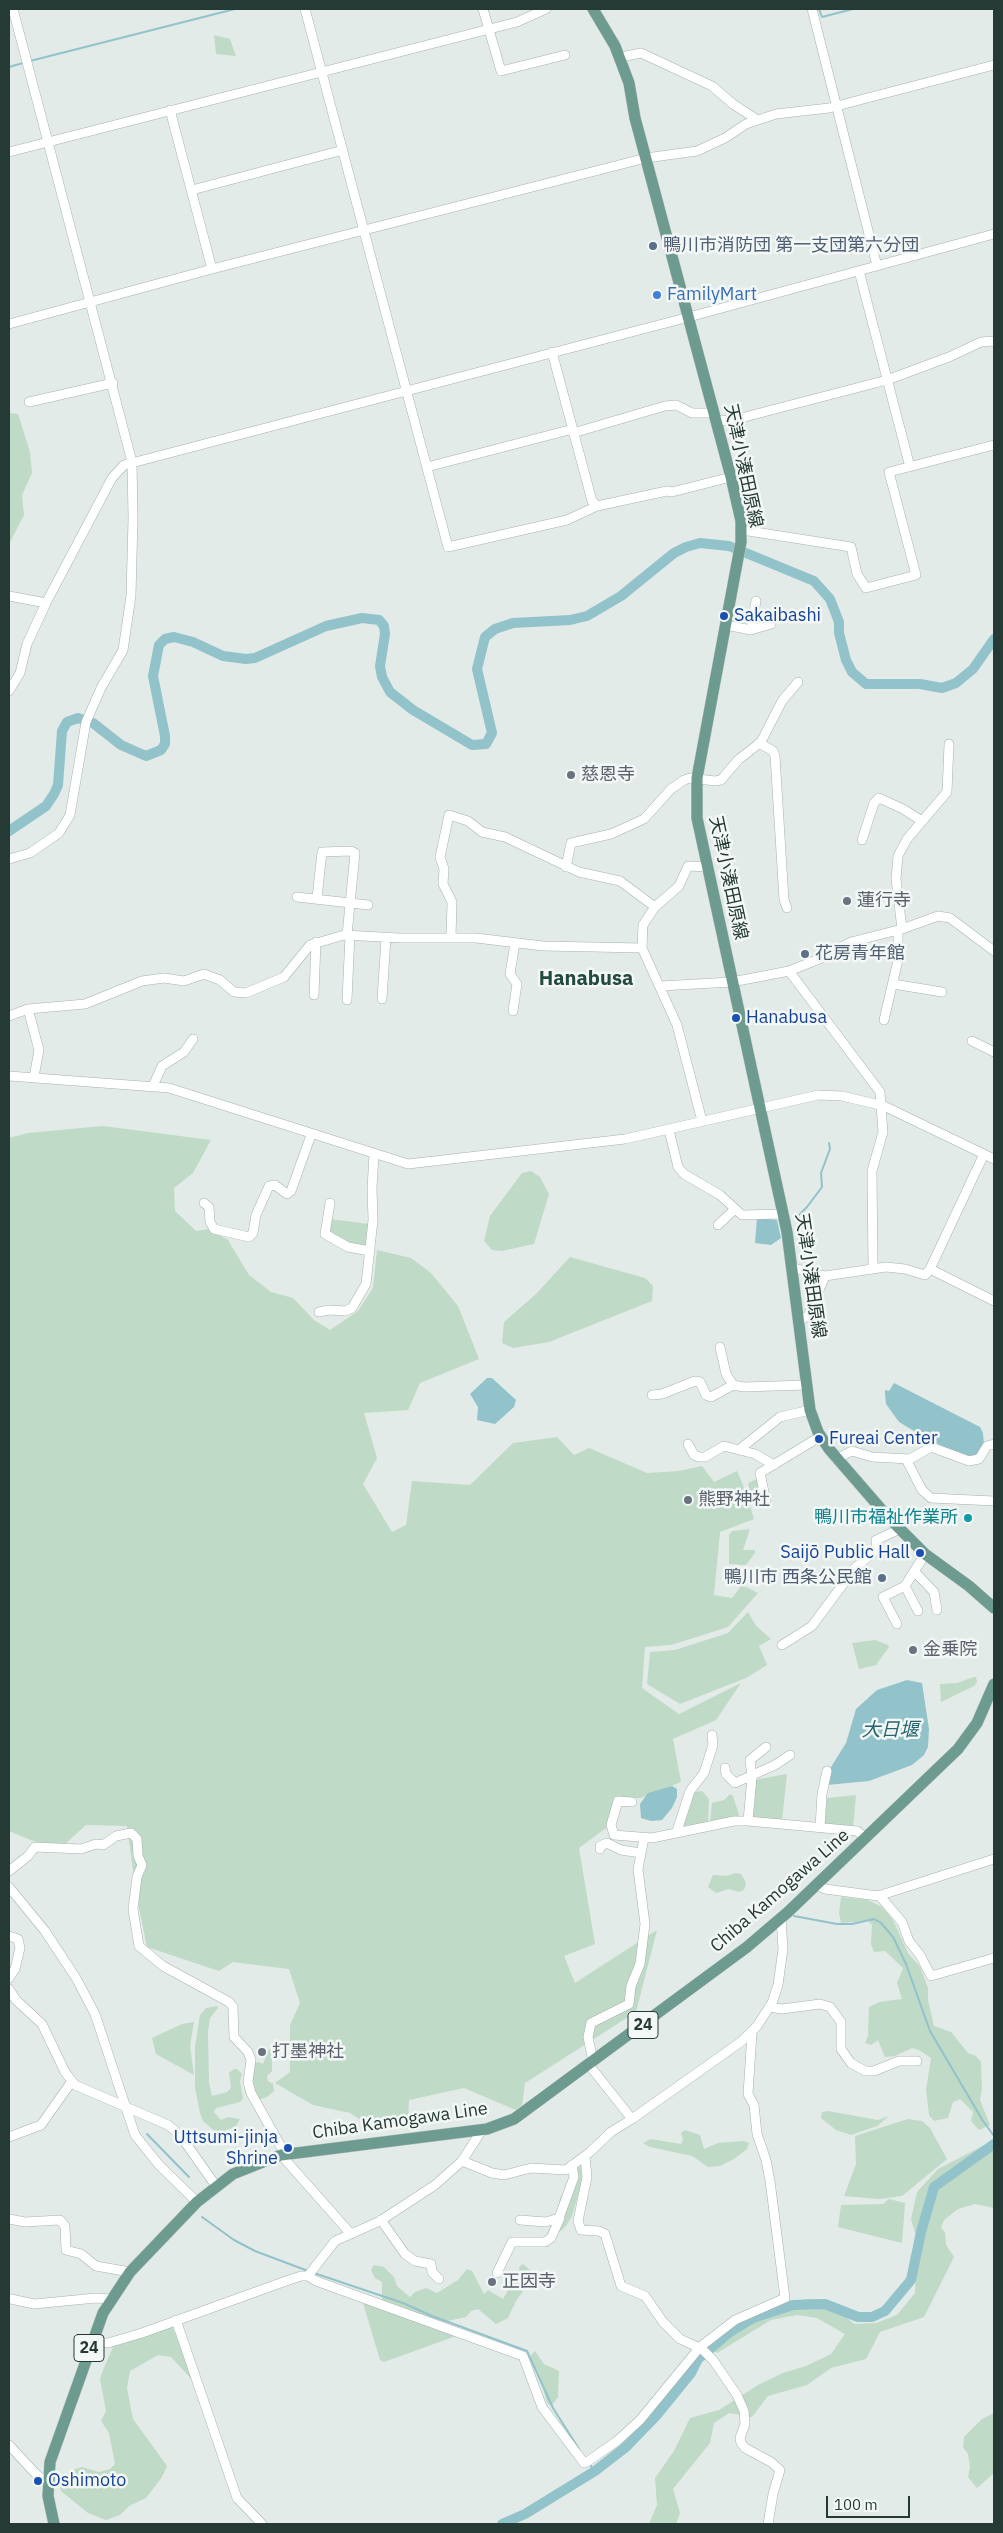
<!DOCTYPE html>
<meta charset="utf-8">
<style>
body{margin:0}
#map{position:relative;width:1003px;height:2533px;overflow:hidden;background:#e3ebe8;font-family:"IBM Plex Sans",sans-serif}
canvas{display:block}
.frame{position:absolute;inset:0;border:10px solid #253a34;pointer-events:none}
.scale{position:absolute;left:826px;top:2496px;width:84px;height:22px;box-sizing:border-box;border:2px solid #253a34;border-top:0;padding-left:6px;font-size:15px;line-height:18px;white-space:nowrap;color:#253a34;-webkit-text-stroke:4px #f3f8f6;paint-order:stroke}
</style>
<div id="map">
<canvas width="1003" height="2533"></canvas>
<div class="frame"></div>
<div class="scale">100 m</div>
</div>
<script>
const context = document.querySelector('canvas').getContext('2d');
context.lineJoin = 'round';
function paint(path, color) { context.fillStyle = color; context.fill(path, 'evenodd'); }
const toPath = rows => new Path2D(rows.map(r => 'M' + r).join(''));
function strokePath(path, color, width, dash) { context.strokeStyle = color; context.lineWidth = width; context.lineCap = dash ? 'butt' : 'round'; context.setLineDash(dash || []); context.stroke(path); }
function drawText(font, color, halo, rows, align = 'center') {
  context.font = font + ' "IBM Plex Sans","Noto Sans JP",sans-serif'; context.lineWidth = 5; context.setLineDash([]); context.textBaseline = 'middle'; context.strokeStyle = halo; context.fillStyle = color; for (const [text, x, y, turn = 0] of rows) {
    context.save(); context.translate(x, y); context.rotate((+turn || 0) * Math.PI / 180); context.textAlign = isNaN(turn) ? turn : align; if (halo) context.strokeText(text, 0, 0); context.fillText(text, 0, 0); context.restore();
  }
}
paint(toPath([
 [214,35,230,39,236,56,216,54],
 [9,413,18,414,30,452,32,473,22,495,24,515,9,544],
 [103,1126,211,1140,193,1173,174,1188,175,1211,196,1231,209,1229,228,1240,249,1275,271,1292,293,1298,314,1320,330,1330,358,1311,373,1288,377,1250,411,1258,431,1273,458,1306,479,1359,420,1383,408,1410,364,1413,377,1458,363,1484,392,1532,406,1525,412,1481,470,1485,513,1443,557,1437,574,1455,589,1448,647,1473,679,1471,702,1466,714,1482,737,1471,743,1485,754,1519,720,1532,714,1595,732,1598,742,1585,758,1593,728,1627,671,1645,645,1647,642,1688,679,1714,741,1683,716,1720,673,1739,681,1782,641,1798,614,1797,606,1828,579,1848,595,1944,564,1956,575,1983,657,1930,636,2012,525,2083,522,2105,516,2110,464,2088,409,2100,408,2119,364,2122,350,2113,313,2105,275,2083,290,2072,290,2025,300,2003,289,1969,233,1962,219,1971,147,1947,136,1893,127,1826,86,1825,65,1844,38,1843,9,1831,9,1138,28,1133],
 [531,1171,540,1177,549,1194,534,1244,502,1251,492,1250,484,1241,490,1216,522,1173],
 [329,1219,370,1224,369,1247,346,1242,328,1231],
 [570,1257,645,1278,653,1286,652,1301,549,1342,513,1348,502,1343,504,1322,536,1294],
 [759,1478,765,1502,752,1502,748,1483],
 [750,1529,743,1550,755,1550,755,1553,746,1565,729,1564,729,1535,732,1531],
 [748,1612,756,1626,771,1639,759,1646,767,1665,746,1678,680,1704,647,1684,650,1652,675,1650,728,1633],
 [875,1640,888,1645,889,1647,876,1665,859,1669,852,1643],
 [974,1677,976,1677,977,1682,974,1686,941,1702,940,1684,957,1683],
 [787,1774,782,1821,751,1817,754,1780],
 [702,1791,709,1799,708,1823,683,1826,689,1799,694,1792],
 [730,1794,733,1796,740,1818,710,1822,712,1803,724,1800],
 [856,1795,853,1828,824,1824,827,1798],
 [735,1873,741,1874,744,1879,746,1883,744,1890,739,1892,729,1889,716,1893,708,1887,713,1875,727,1876],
 [841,1897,868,1900,882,1907,893,1920,908,1953,920,1967,928,1988,928,2000,934,2026,951,2032,968,2053,976,2056,981,2062,982,2088,980,2100,990,2125,979,2130,971,2121,973,2112,960,2099,953,2102,948,2118,934,2121,929,2115,926,2090,931,2058,919,2050,912,2048,895,2056,885,2057,878,2040,871,2045,865,2043,868,2036,869,2007,879,2002,902,1999,897,1983,903,1968,885,1951,874,1952,871,1944,872,1925,868,1921,841,1923,839,1913],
 [217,2006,218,2008,210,2018,208,2032,209,2083,212,2096,227,2092,231,2088,229,2073,234,2069,237,2069,242,2074,240,2081,243,2099,240,2102,216,2108,214,2112,221,2120,228,2117,240,2119,236,2126,218,2134,203,2121,200,2113,195,2088,195,2047,200,2015,206,2008],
 [194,2022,190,2046,194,2075,156,2054,152,2038,182,2024],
 [269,2049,272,2050,272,2071,267,2076,268,2081,273,2084,274,2091,267,2097,258,2100,249,2099,245,2093,244,2080,246,2072,251,2064,258,2062,263,2064],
 [828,2111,878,2120,889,2116,877,2126,851,2135,836,2130,821,2118,822,2112],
 [908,2119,922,2121,930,2128,947,2159,902,2196,879,2199,844,2196,856,2164,855,2136],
 [685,2130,700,2135,704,2149,718,2143,744,2141,749,2143,747,2149,734,2159,720,2166,708,2167,692,2156,650,2147,643,2143,651,2139,681,2144,683,2140,681,2133],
 [994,2140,994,2208,975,2204,958,2209,944,2220,941,2228,945,2232,946,2245,954,2257,924,2317,880,2332,866,2359,831,2368,807,2385,768,2396,752,2417,729,2413,714,2423,710,2443,673,2489,680,2513,676,2524,649,2524,657,2505,655,2478,674,2451,690,2418,719,2410,758,2385,783,2373,806,2366,831,2354,845,2334,817,2318,797,2315,771,2320,717,2353,707,2347,738,2322,767,2309,805,2299,820,2299,831,2310,846,2317,854,2324,876,2323,897,2315,915,2293,918,2242,911,2219,917,2192,938,2169],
 [581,2166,582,2181,572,2216,566,2226,549,2242,547,2234,558,2210,560,2198,568,2187,570,2173],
 [889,2199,905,2203,902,2243,838,2227,841,2205,883,2204],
 [523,2264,531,2271,528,2284,516,2301,508,2318,496,2324,478,2309,471,2311,466,2317,443,2322,382,2300,382,2282,375,2278,371,2270,374,2265,384,2267,394,2277,397,2286,410,2297,415,2292,426,2288,437,2293,458,2280,467,2269,472,2271,484,2294,488,2290,503,2299,511,2285,520,2276,519,2267],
 [363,2303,459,2335,384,2362,380,2360],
 [172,2326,195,2383,171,2357,158,2355,130,2371,127,2388,133,2419,167,2466,162,2477,146,2498,129,2506,120,2515,106,2520,88,2513,61,2491,59,2483,66,2474,75,2469,82,2467,99,2472,110,2469,115,2464,109,2433,101,2421,106,2411,100,2379,103,2370,113,2347],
 [535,2351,544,2364,559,2371,558,2397,553,2404,549,2405,547,2403,539,2374,531,2362,531,2355],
 [994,2413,994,2473,977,2488,968,2477,970,2467,968,2454,963,2447,964,2437,982,2419]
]), '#bfdac6');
paint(toPath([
 [757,1218,777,1220,781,1238,771,1245,755,1243],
 [487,1378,492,1378,516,1400,514,1407,495,1424,477,1420,478,1407,470,1394],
 [894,1383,980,1427,983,1433,984,1446,975,1457,966,1457,929,1440,899,1422,886,1404,885,1393,885,1390,889,1391],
 [907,1680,922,1683,929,1729,928,1747,924,1755,912,1765,869,1781,827,1785,831,1767,846,1743,856,1709,877,1690],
 [672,1786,677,1789,677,1797,672,1808,662,1820,651,1821,641,1818,640,1804,648,1793]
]), '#92c2ca');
strokePath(toPath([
 [819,9,822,17,853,9],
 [30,61,235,9],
 [9,67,23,63],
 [795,1219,807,1207,822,1187,821,1173,830,1149,829,1143],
 [794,1916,837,1924,852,1924,874,1919,881,1923,893,1937,906,1964,930,2031,983,2121,994,2136],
 [147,2134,189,2177],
 [202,2217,234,2240,255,2251,308,2271],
 [314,2273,403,2303,432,2316,527,2351,553,2408,579,2449],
 [590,2465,595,2471]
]), '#92c2ca', 2);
strokePath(toPath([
 [9,831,46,806,54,794,58,785,62,731,67,722,78,718,93,723,121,745,146,756,161,750,165,744,165,736,153,676,159,645,165,639,174,637,193,642,223,656,246,659,255,658,326,626,362,618,379,620,384,626,385,634,380,666,382,677,390,692,413,710,472,745,486,744,492,733,477,669,485,637,495,629,513,623,570,620,587,616,621,596,674,553,686,547,700,543,729,546,814,581,830,599,839,622,839,633,846,660,852,672,866,684,920,684,942,688,956,683,973,669,994,639],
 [502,2524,525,2514,595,2471,626,2447,656,2416,691,2373,698,2359,730,2332,753,2318,793,2305,825,2304,858,2317,872,2317,885,2311,911,2280,921,2232,934,2187,994,2144]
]), '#92c2ca', 10);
const minor = toPath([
 [305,9,448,547,567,520,597,506,667,491,672,492,731,477],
 [483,9,501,71,565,55],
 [812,9,877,266],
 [621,57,641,53,712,86,733,104,756,119],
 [170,110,212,269],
 [9,152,517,22,546,9],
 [192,190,343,150],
 [859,271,910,467],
 [9,324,212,269,646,158,697,151,725,138,746,124,776,114,829,108,994,65],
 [552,352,592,501,597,506],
 [29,402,113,383],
 [716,421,733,420,887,380,949,357,981,342,994,341],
 [573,433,665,406,676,405,692,413,714,413],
 [427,467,573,429],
 [742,530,851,547,857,574,866,588,916,575,889,472,994,445],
 [9,596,46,603],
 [726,625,751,630,756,601],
 [751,630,771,624],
 [9,691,20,673,27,644,46,603,112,478,124,465,689,317,994,234],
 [759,743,773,751,775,756,784,900,787,908],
 [862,840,874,803,879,798,903,809,922,821],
 [9,859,30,853,59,833,70,815,86,722,101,688,123,650,131,596,133,518,132,462,13,9],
 [566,867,571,843,611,834,644,819,671,789,684,780,690,778,715,781,721,780,738,760,761,742,782,701,798,682],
 [297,897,368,905],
 [317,898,322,852,351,851,355,853,347,935],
 [902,929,896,879,898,856,907,839,947,792,949,744],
 [451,937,452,902,443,884,444,869,440,857,449,815,468,821,482,832,505,837,579,872,620,881,655,907],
 [789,971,880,1092,883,1132,872,1171,873,1269],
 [893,984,942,992],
 [660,986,732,982,789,971,819,959,851,942,902,929,938,916,950,918,994,951],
 [314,995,316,942],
 [382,999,386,938],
 [347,1000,350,935],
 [28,1009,39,1050,34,1077],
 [513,1011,517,984,510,974,515,943],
 [9,1016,28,1009,85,1004,142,981,164,978,184,981,204,974,220,980,234,992,246,993,284,977,310,945,344,935,400,938,476,938,543,946,642,948],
 [884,1020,898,960,898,930],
 [972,1041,994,1052],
 [9,1076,169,1088,408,1164,625,1139,818,1095,842,1096,884,1106,994,1159],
 [153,1086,162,1066,184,1052,193,1039],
 [702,1121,677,1025,642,948,643,925,655,907,679,886,688,866,706,867],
 [669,1130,678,1167,684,1174,720,1195,742,1215,784,1214],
 [204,1203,209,1207,210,1222,214,1229,249,1237,253,1233,256,1215,269,1186,275,1185,287,1194,291,1191,311,1135],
 [330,1203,325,1234,348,1247,370,1251],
 [718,1225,735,1209],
 [794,1268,825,1276,886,1267,905,1269,925,1275,930,1269,984,1154],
 [930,1269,994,1301],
 [319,1312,329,1310,345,1311,352,1308,366,1284,373,1220,372,1188,374,1155],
 [800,1320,808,1316,825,1276],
 [720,1347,726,1374,733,1385,744,1387,806,1385],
 [652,1395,662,1394,695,1381,700,1382,706,1395,711,1397,733,1385],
 [688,1444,694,1455,699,1457,705,1457,724,1446,755,1454,774,1465],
 [740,1449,780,1417,810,1410],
 [836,1459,852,1451,872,1457,910,1459,931,1447,969,1461,979,1459,987,1446,994,1444],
 [906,1459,922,1490,931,1498,994,1501],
 [766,1501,760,1473,821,1436],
 [914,1571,934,1592,937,1610],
 [905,1586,918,1611],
 [897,1624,883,1597,905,1586,925,1554],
 [782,1645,812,1626,855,1568,877,1549,876,1540,900,1529],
 [725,1768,726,1774,735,1783,775,1765,790,1755],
 [632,1802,618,1801,611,1825,614,1835,652,1838,734,1821,748,1821,857,1831,866,1838],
 [748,1821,752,1777,750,1760,766,1747],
 [820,1828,822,1794,827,1771],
 [677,1831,690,1791,704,1773,713,1745,712,1735],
 [600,1849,600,1846,607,1843,621,1850,641,1853],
 [9,1871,28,1856,35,1847,81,1849,96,1844,103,1845,116,1836,131,1833,137,1839,138,1856,142,1865,137,1877,133,1909,139,1946,163,1966,229,2002,233,2007,234,2037,248,2052,251,2060,248,2082,251,2093,285,2154],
 [817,1885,825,1889,878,1896,994,1859],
 [9,1887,45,1931,76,1978,95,2014,135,2135,159,2165,197,2202],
 [879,1895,902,1922,909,1941,920,1955,931,1976,994,1958],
 [9,1936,18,1939,20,1948,15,1969,9,1978],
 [9,1989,16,2000,42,2024,65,2072,75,2085,168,2125,180,2135,216,2186],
 [769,2007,782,2009,820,2004,830,2007,841,2022,841,2049,851,2063,865,2071,874,2071,899,2061,917,2061],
 [593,2061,588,2037,591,2023,629,2004,631,1986,640,1964,645,1924,638,1869,644,1838],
 [589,2065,632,2119],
 [9,2137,41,2125,72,2081],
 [281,2155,351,2234],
 [585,2156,587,2177,578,2221,581,2230,599,2231,605,2234,621,2286,645,2296,663,2322,680,2339,702,2349,713,2360,737,2395,744,2411,745,2424,740,2438,741,2443,745,2448,771,2462,780,2470,773,2494,768,2524],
 [462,2161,482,2130],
 [9,2219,25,2222,60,2220,65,2226,66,2250,81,2254,96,2266,130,2272],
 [381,2220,405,2254,415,2261,431,2264,432,2272,439,2279],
 [520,2220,546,2222,559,2218,574,2177,572,2165],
 [497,2273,512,2242,545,2242,551,2238,560,2218],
 [308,2276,335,2241,380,2221,435,2185,462,2161,492,2173,504,2175,531,2168,566,2170,590,2152,611,2132,632,2119,742,2041,757,2026,772,2003,778,1985,783,1949,781,1918],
 [11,2299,34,2304,96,2298,110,2299],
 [176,2320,237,2498,262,2524],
 [91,2342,108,2343,142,2333,286,2281,301,2276,308,2276,316,2281,523,2356,542,2407,584,2463,587,2462,617,2441,640,2420,700,2347,735,2320,785,2298,770,2181,766,2160,757,2134,754,2105,748,2094,752,2033],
 [9,2445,35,2473,40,2478,48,2478]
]);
const major = toPath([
 [593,9,615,46,629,83,635,118,731,477,741,521,741,542,697,778,697,818,787,1232,810,1410,818,1432,829,1449,888,1517,925,1554,969,1586,994,1608],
 [54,2524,48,2496,50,2462,103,2313,130,2272,197,2202,233,2174,281,2155,487,2129,514,2119,747,1947,788,1912,958,1749,977,1723,994,1684]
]);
strokePath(minor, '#a6b2ae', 10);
strokePath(major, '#c2c8c6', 12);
strokePath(minor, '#fff', 9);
strokePath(major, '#6d9b8f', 11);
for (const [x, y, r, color] of [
 [653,246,5,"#5c6f8a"],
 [657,295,5,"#3f7fe0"],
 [724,616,5,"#1a4fb4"],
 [571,775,5,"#6b7280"],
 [847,901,5,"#6b7280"],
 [805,954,5,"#5c6f8a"],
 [736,1018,5,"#1a4fb4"],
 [819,1439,5,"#1a4fb4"],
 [688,1500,5,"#6b7280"],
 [968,1518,5,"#0f9aa8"],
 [920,1553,5,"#1a4fb4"],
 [882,1578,5,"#5c6f8a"],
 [913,1650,5,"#6b7280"],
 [262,2052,5,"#6b7280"],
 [288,2148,5,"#1a4fb4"],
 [492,2282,5,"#6b7280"],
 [38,2481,5,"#1a4fb4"]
]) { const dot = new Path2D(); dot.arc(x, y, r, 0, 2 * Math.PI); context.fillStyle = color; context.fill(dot); strokePath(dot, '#f3f8f6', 2); }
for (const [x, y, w] of [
 [643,2025,30],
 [89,2348,30]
]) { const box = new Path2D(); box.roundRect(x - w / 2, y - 13.5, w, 27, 4); context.fillStyle = '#f3f8f6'; context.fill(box); strokePath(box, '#253a34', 1); }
drawText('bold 16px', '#253a34', null, [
 ["24",643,2025],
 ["24",89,2348]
]);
drawText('18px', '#4e5e75', '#f3f8f6', [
 ["鴨川市消防団 第一支団第六分団",663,246],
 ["花房青年館",815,954],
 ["鴨川市 西条公民館",872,1578,"right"]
], 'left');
drawText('18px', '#366cbe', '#f3f8f6', [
 ["FamilyMart",667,295]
], 'left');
drawText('18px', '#253a34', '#f3f8f6', [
 ["天津小湊田原線",743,466,78],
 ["天津小湊田原線",728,878,78],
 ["天津小湊田原線",810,1276,82],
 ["Chiba Kamogawa Line",780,1891,-41],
 ["Chiba Kamogawa Line",400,2121,-8]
]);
drawText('18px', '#164399', '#f3f8f6', [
 ["Sakaibashi",734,616],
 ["Hanabusa",746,1018],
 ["Fureai Center",829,1439],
 ["Saijō Public Hall",910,1553,"right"],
 ["Uttsumi-jinja",278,2138,"right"],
 ["Shrine",278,2159,"right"],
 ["Oshimoto",48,2481]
], 'left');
drawText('18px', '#5b616d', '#f3f8f6', [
 ["慈恩寺",581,775],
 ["蓮行寺",857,901],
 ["熊野神社",698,1500],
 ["金乗院",923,1650],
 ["打墨神社",272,2052],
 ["正因寺",502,2282]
], 'left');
drawText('18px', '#0d838f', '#f3f8f6', [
 ["鴨川市福祉作業所",958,1518]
], 'right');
drawText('italic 19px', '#26646f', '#f3f8f6', [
 ["大日堰",890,1731]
]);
drawText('bold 20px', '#234a40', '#f3f8f6', [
 ["Hanabusa",586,979]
]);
</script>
